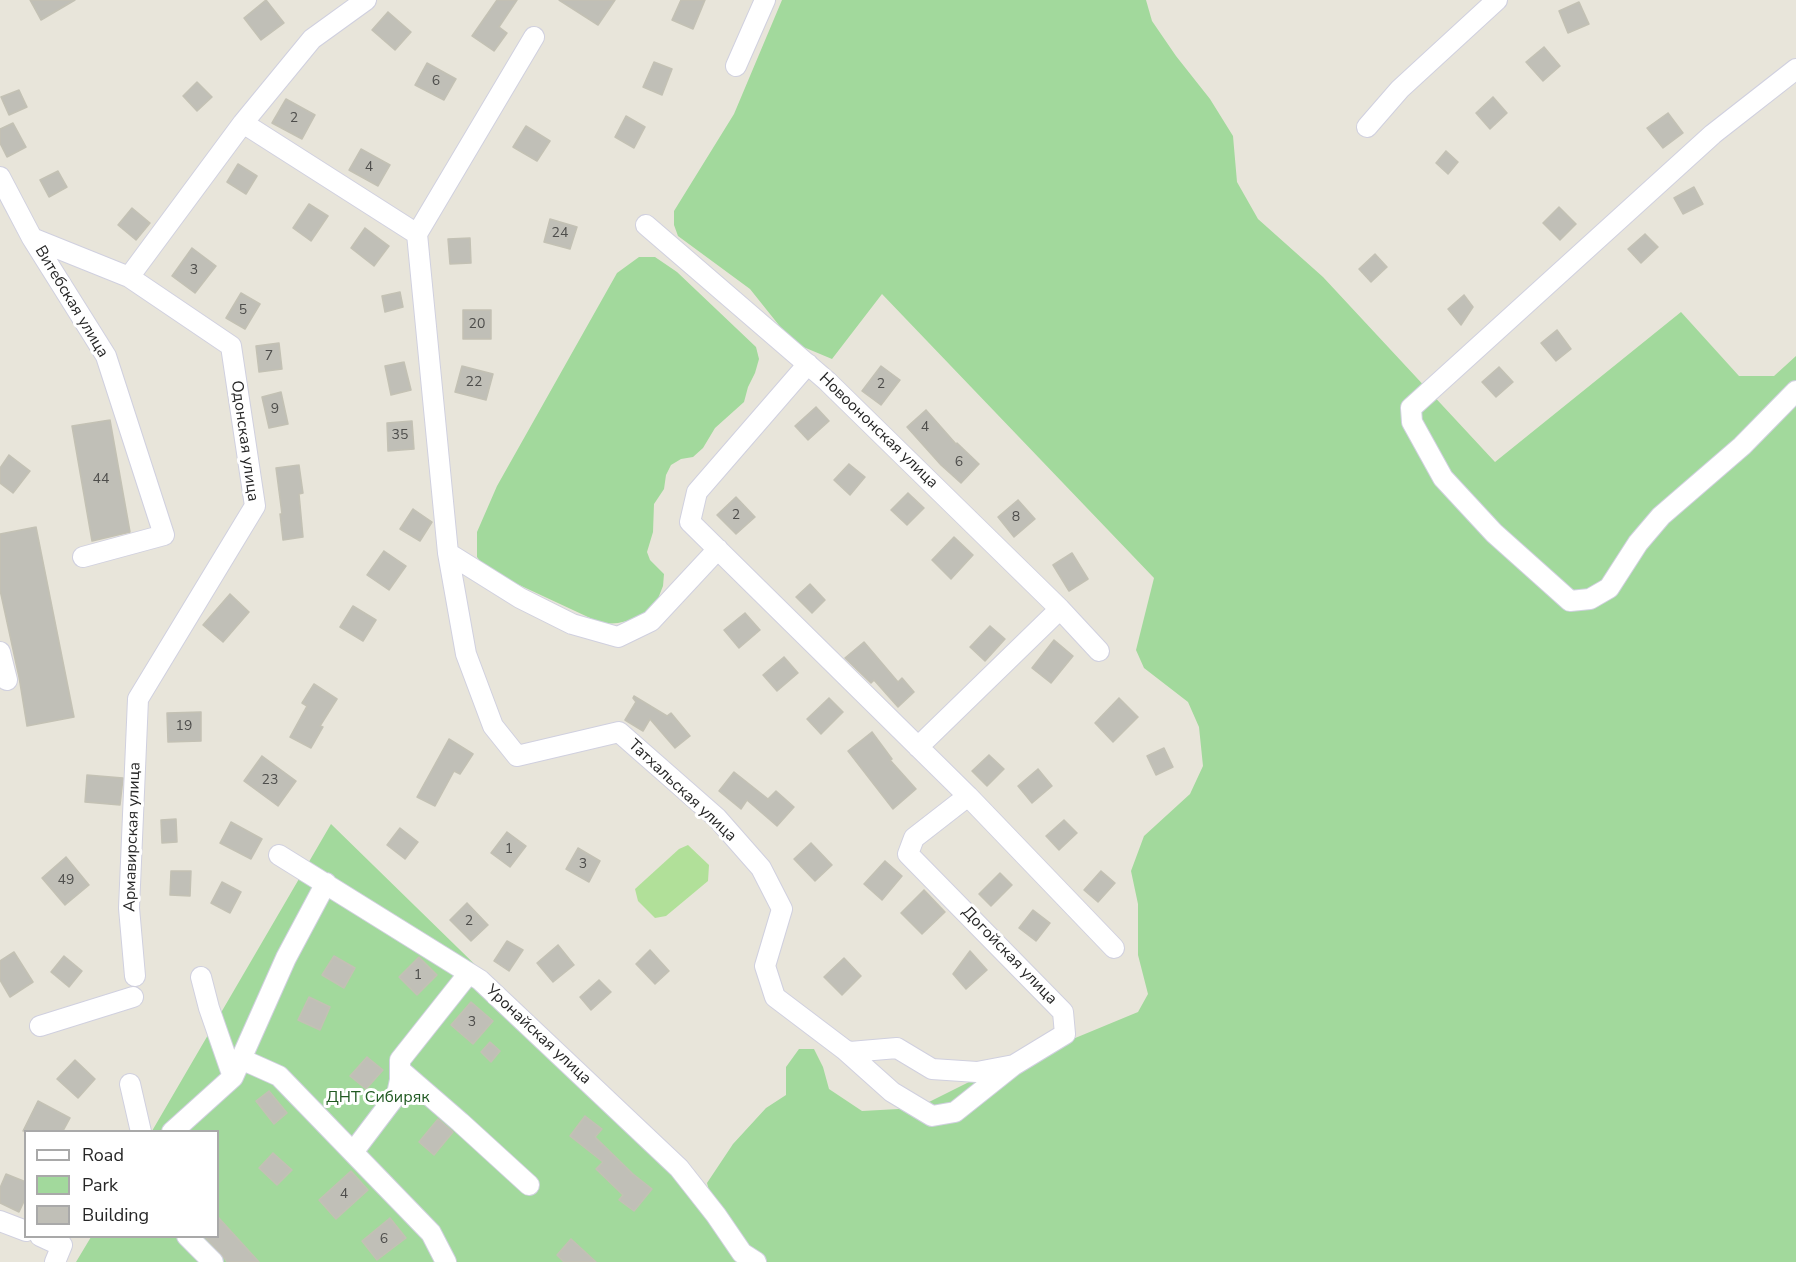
<!DOCTYPE html>
<meta charset="utf-8">
<style>
body{margin:0}
#map{position:relative;width:1796px;height:1262px;overflow:hidden;background:#e8e5da;font-family:"Nunito Sans",sans-serif}
canvas{display:block}
.legend{position:absolute;left:24px;top:1130px;width:195px;height:108px;box-sizing:border-box;background:#fff;border:2px solid #a9a9a9;margin:0;padding:8px 10px;list-style:none;font-size:18px;color:#272727}
.legend li{display:flex;align-items:center;gap:12px;height:30px}
.legend b{width:30px;border:2px solid #a9a9a9}
</style>
<div id="map">
<canvas width="1796" height="1262"></canvas>
<ul class="legend">
<li><b style="height:8px;background:#fff"></b>Road</li>
<li><b style="height:16px;background:#a2d99c"></b>Park</li>
<li><b style="height:16px;background:#c0bfb7"></b>Building</li>
</ul>
</div>
<script>
const context = document.querySelector('canvas').getContext('2d');
context.lineJoin = 'round';
function paint(path, color) { context.fillStyle = color; context.fill(path, 'evenodd'); }
const toPath = rows => new Path2D(rows.map(r => 'M' + r).join(''));
function strokePath(path, color, width, dash) { context.strokeStyle = color; context.lineWidth = width; context.lineCap = dash ? 'butt' : 'round'; context.setLineDash(dash || []); context.stroke(path); }
function drawText(font, color, halo, rows, align = 'center') {
  context.font = font + ' "Nunito Sans",sans-serif'; context.lineWidth = 6; context.setLineDash([]); context.textBaseline = 'middle'; context.strokeStyle = halo; context.fillStyle = color; for (const [text, x, y, turn = 0] of rows) {
    context.save(); context.translate(x, y); context.rotate((+turn || 0) * Math.PI / 180); context.textAlign = isNaN(turn) ? turn : align; if (halo) context.strokeText(text, 0, 0); context.fillText(text, 0, 0); context.restore();
  }
}
paint(toPath([
 [782,0,1146,0,1152,21,1176,56,1210,99,1233,136,1237,182,1258,219,1323,277,1495,462,1681,312,1739,376,1774,376,1796,356,1796,1262,76,1262,91,1237,218,1236,218,1132,152,1131,331,824,710,1194,707,1183,733,1144,766,1108,786,1095,786,1067,799,1049,814,1049,823,1067,829,1089,862,1111,917,1108,969,1082,1138,1012,1148,994,1138,955,1138,904,1131,871,1144,836,1190,794,1203,766,1199,727,1188,702,1144,668,1136,650,1154,578,882,294,832,359,801,346,786,334,750,289,678,236,674,225,674,211,734,114],
 [639,257,655,257,677,272,756,347,759,359,755,373,748,387,744,402,715,428,703,448,693,457,681,459,671,465,666,475,664,489,654,504,653,532,647,552,650,560,664,574,663,586,655,606,640,618,618,623,603,624,487,570,477,557,477,532,497,486,617,273]
]), '#a2d99c');
paint(toPath([
 [688,845,709,865,708,881,666,916,655,918,638,901,635,889,679,849]
]), '#b1e099');
const building = toPath([
 [30,0,75,0,41,20,30,0],
 [266,0,284,23,261,40,244,18,266,0],
 [497,0,517,0,499,27,507,33,494,51,472,36,497,0],
 [559,0,615,0,598,25,559,0],
 [681,0,705,0,693,29,672,20,681,0],
 [1579,2,1589,24,1568,33,1559,11,1579,2],
 [388,12,411,32,395,50,372,30,388,12],
 [1544,47,1560,66,1543,81,1526,62,1544,47],
 [654,62,672,69,662,95,643,87,654,62],
 [427,63,456,79,444,100,415,85,427,63],
 [197,82,212,97,197,111,183,96,197,82],
 [19,90,27,107,9,115,1,97,19,90],
 [1493,97,1507,113,1490,129,1476,113,1493,97],
 [286,99,315,115,302,139,272,123,286,99],
 [1668,113,1683,133,1663,148,1647,128,1668,113],
 [626,116,645,127,634,148,615,137,626,116],
 [13,123,26,147,7,157,0,143,0,129,13,123],
 [526,126,550,141,537,161,513,147,526,126],
 [361,149,390,165,378,186,349,170,361,149],
 [1446,151,1458,162,1448,174,1436,163,1446,151],
 [238,164,257,176,246,194,227,182,238,164],
 [58,171,67,187,49,197,40,180,58,171],
 [1694,187,1703,204,1683,214,1674,198,1694,187],
 [309,204,328,216,311,241,293,228,309,204],
 [1559,207,1576,224,1560,240,1543,223,1559,207],
 [132,208,150,223,136,240,118,225,132,208],
 [550,219,577,227,570,249,544,242,550,219],
 [365,228,389,246,374,266,351,248,365,228],
 [1645,234,1658,247,1641,263,1628,249,1645,234],
 [470,238,471,263,450,264,448,239,470,238],
 [192,248,216,266,195,293,172,276,192,248],
 [1375,254,1387,267,1371,282,1359,269,1375,254],
 [400,292,403,307,385,312,382,296,400,292],
 [241,293,260,304,245,329,226,318,241,293],
 [1464,295,1473,307,1461,325,1448,309,1464,295],
 [463,310,491,310,491,339,463,339,463,310],
 [1557,330,1571,349,1556,361,1541,343,1557,330],
 [279,343,282,369,259,372,256,346,279,343],
 [404,362,411,390,391,395,385,366,404,362],
 [462,366,493,374,486,400,455,392,462,366],
 [881,366,900,380,881,405,862,391,881,366],
 [1499,367,1513,382,1496,397,1482,382,1499,367],
 [281,392,288,424,269,428,262,397,281,392],
 [816,407,829,421,808,440,795,426,816,407],
 [926,410,956,444,957,443,979,464,961,483,941,465,907,427,926,410],
 [110,420,130,532,92,541,72,426,110,420],
 [412,421,414,449,388,451,387,423,412,421],
 [9,455,30,471,13,493,0,483,0,468,9,455],
 [849,464,865,477,850,495,834,480,849,464],
 [299,465,303,493,299,494,303,537,283,540,280,514,282,514,276,468,299,465],
 [908,493,924,508,907,525,891,510,908,493],
 [736,497,755,517,736,534,717,515,736,497],
 [1018,500,1035,519,1014,537,998,517,1018,500],
 [413,509,432,522,420,541,400,529,413,509],
 [36,527,74,717,27,726,19,677,0,590,0,534,36,527],
 [954,537,973,555,951,579,932,560,954,537],
 [384,551,406,566,389,590,367,575,384,551],
 [1072,553,1088,579,1069,591,1053,565,1072,553],
 [810,584,825,600,812,613,796,597,810,584],
 [230,594,249,612,223,642,203,625,230,594],
 [353,606,376,620,363,641,340,627,353,606],
 [745,613,760,630,739,648,724,630,745,613],
 [990,626,1005,639,985,661,970,647,990,626],
 [1054,640,1073,656,1051,683,1032,668,1054,640],
 [864,642,898,682,902,678,914,692,898,707,874,680,871,683,845,658,864,642],
 [784,657,798,673,777,691,763,675,784,657],
 [314,684,337,699,320,726,323,727,311,748,290,737,307,706,302,703,314,684],
 [634,696,667,716,671,713,690,736,675,748,650,719,643,731,625,720,636,702,633,698,634,696],
 [829,698,843,712,821,734,807,719,829,698],
 [1119,698,1138,717,1113,742,1095,723,1119,698],
 [201,712,201,741,168,742,167,713,201,712],
 [872,732,892,759,890,760,916,789,893,809,848,751,872,732],
 [449,739,473,754,460,774,454,771,435,806,417,797,449,739],
 [1164,748,1173,767,1156,775,1147,756,1164,748],
 [989,755,1004,769,987,786,972,771,989,755],
 [262,756,296,781,278,806,244,781,262,756],
 [1038,769,1052,786,1032,803,1018,786,1038,769],
 [734,772,768,799,776,791,794,807,777,826,747,800,741,809,719,791,734,772],
 [87,775,123,778,120,805,85,802,87,775],
 [176,819,177,842,162,843,161,820,176,819],
 [1064,820,1077,833,1059,850,1046,836,1064,820],
 [231,822,262,839,251,859,220,843,231,822],
 [400,828,418,842,405,859,387,845,400,828],
 [507,832,526,846,510,867,491,853,507,832],
 [811,843,832,865,815,881,794,859,811,843],
 [578,848,600,861,589,882,566,869,578,848],
 [66,857,89,885,65,905,42,878,66,857],
 [885,861,902,876,882,900,864,884,885,861],
 [171,871,191,871,190,896,170,895,171,871],
 [1101,871,1115,883,1098,902,1084,890,1101,871],
 [1000,873,1012,885,991,906,979,894,1000,873],
 [222,882,241,892,230,913,211,903,222,882],
 [924,890,945,912,922,934,901,913,924,890],
 [467,903,488,925,471,941,450,920,467,903],
 [1033,910,1050,923,1036,941,1019,928,1033,910],
 [507,941,523,950,509,971,494,961,507,941],
 [558,945,574,965,553,982,537,963,558,945],
 [650,950,669,971,655,984,636,964,650,950],
 [970,951,987,970,966,989,953,974,970,951],
 [14,952,33,982,10,997,0,980,0,961,14,952],
 [64,956,82,971,69,987,51,972,64,956],
 [334,956,355,968,344,988,322,975,334,956],
 [419,957,437,975,417,995,399,977,419,957],
 [844,958,861,976,842,995,824,977,844,958],
 [599,980,611,992,591,1010,580,997,599,980],
 [309,997,330,1007,320,1030,298,1020,309,997],
 [471,1002,493,1021,473,1044,451,1025,471,1002],
 [490,1042,500,1051,491,1062,481,1052,490,1042],
 [367,1057,383,1070,366,1089,350,1076,367,1057],
 [75,1060,95,1079,78,1098,57,1079,75,1060],
 [269,1091,287,1113,274,1124,256,1101,269,1091],
 [38,1101,70,1118,63,1131,23,1131,38,1101],
 [585,1116,602,1129,595,1137,633,1174,652,1189,634,1211,619,1200,623,1195,596,1169,603,1162,570,1136,585,1116],
 [438,1119,453,1132,434,1155,419,1142,438,1119],
 [273,1153,292,1170,277,1185,259,1168,273,1153],
 [351,1171,368,1190,336,1219,319,1200,351,1171],
 [6,1174,26,1182,26,1197,19,1212,0,1203,0,1188,6,1174],
 [218,1217,259,1262,227,1262,225,1259,221,1254,204,1236,218,1236,218,1217],
 [390,1218,406,1238,377,1260,362,1241,390,1218],
 [571,1239,596,1262,564,1262,557,1255,571,1239]
]);
paint(building, '#c0bfb7');
strokePath(building, '#c3c1b4', 1.5);
const minor = toPath([
 [736,66,765,0],
 [1796,69,1713,134,1411,408,1412,422,1443,478,1494,533,1570,601,1590,599,1609,588,1638,543,1661,516,1742,446,1796,391],
 [243,123,417,234,448,553,466,654,493,726,517,756,619,732,717,818,761,868,782,909,765,966,775,997,845,1050,892,1092,932,1116,955,1112,1014,1065],
 [1367,127,1400,89,1497,0],
 [0,177,32,238,106,356,164,535,83,557],
 [646,225,827,381,1060,609,1099,651],
 [417,234,534,37],
 [32,238,129,277,231,346,255,506,138,699,129,908,135,976],
 [129,277,243,123,312,39,366,0],
 [808,364,697,492,690,522,968,796,1114,948],
 [448,553,520,598,572,624,618,637,651,621,718,549],
 [0,652,7,680],
 [918,747,1060,609],
 [279,855,480,980,679,1168,716,1215,742,1253,756,1262],
 [201,977,209,1008,233,1077],
 [40,1026,133,997],
 [845,1050,850,1052,897,1048,932,1069,977,1072,1014,1065,1065,1034,1063,1012,908,854,914,838,968,796],
 [241,1059,279,1076,431,1233,446,1262],
 [400,1070,460,1122,529,1185],
 [130,1084,141,1132],
 [172,1132,233,1077,286,958,326,883],
 [353,1152,397,1094,400,1080,400,1060,469,973],
 [0,1221,26,1231],
 [40,1236,53,1242],
 [187,1236,213,1262],
 [55,1262,62,1245]
]);
strokePath(minor, '#d0d0df', 22);
strokePath(minor, '#fff', 20);
drawText('14px', '#4d4d4b', null, [
 ["6",436,82],
 ["2",294,119],
 ["4",369,168],
 ["24",560,234],
 ["3",194,271],
 ["5",243,311],
 ["20",477,325],
 ["7",269,357],
 ["22",474,383],
 ["2",881,385],
 ["9",275,410],
 ["4",925,428],
 ["35",400,436],
 ["6",959,463],
 ["44",101,480],
 ["2",736,516],
 ["8",1016,518],
 ["19",184,727],
 ["23",270,781],
 ["1",509,850],
 ["3",583,865],
 ["49",66,881],
 ["2",469,922],
 ["1",418,976],
 ["3",472,1023],
 ["4",344,1195],
 ["6",384,1240]
]);
drawText('16px', '#272727', '#fff', [
 ["Витебская улица",71,302,59],
 ["Новоононская улица",878,431,44],
 ["Одонская улица",244,441,82],
 ["Татхальская улица",682,791,43],
 ["Армавирская улица",133,837,-88],
 ["Догойская улица",1009,956,46],
 ["Уронайская улица",538,1035,43]
]);
drawText('16px', '#215a22', '#fff', [
 ["ДНТ Сибиряк",378,1098]
]);
</script>
